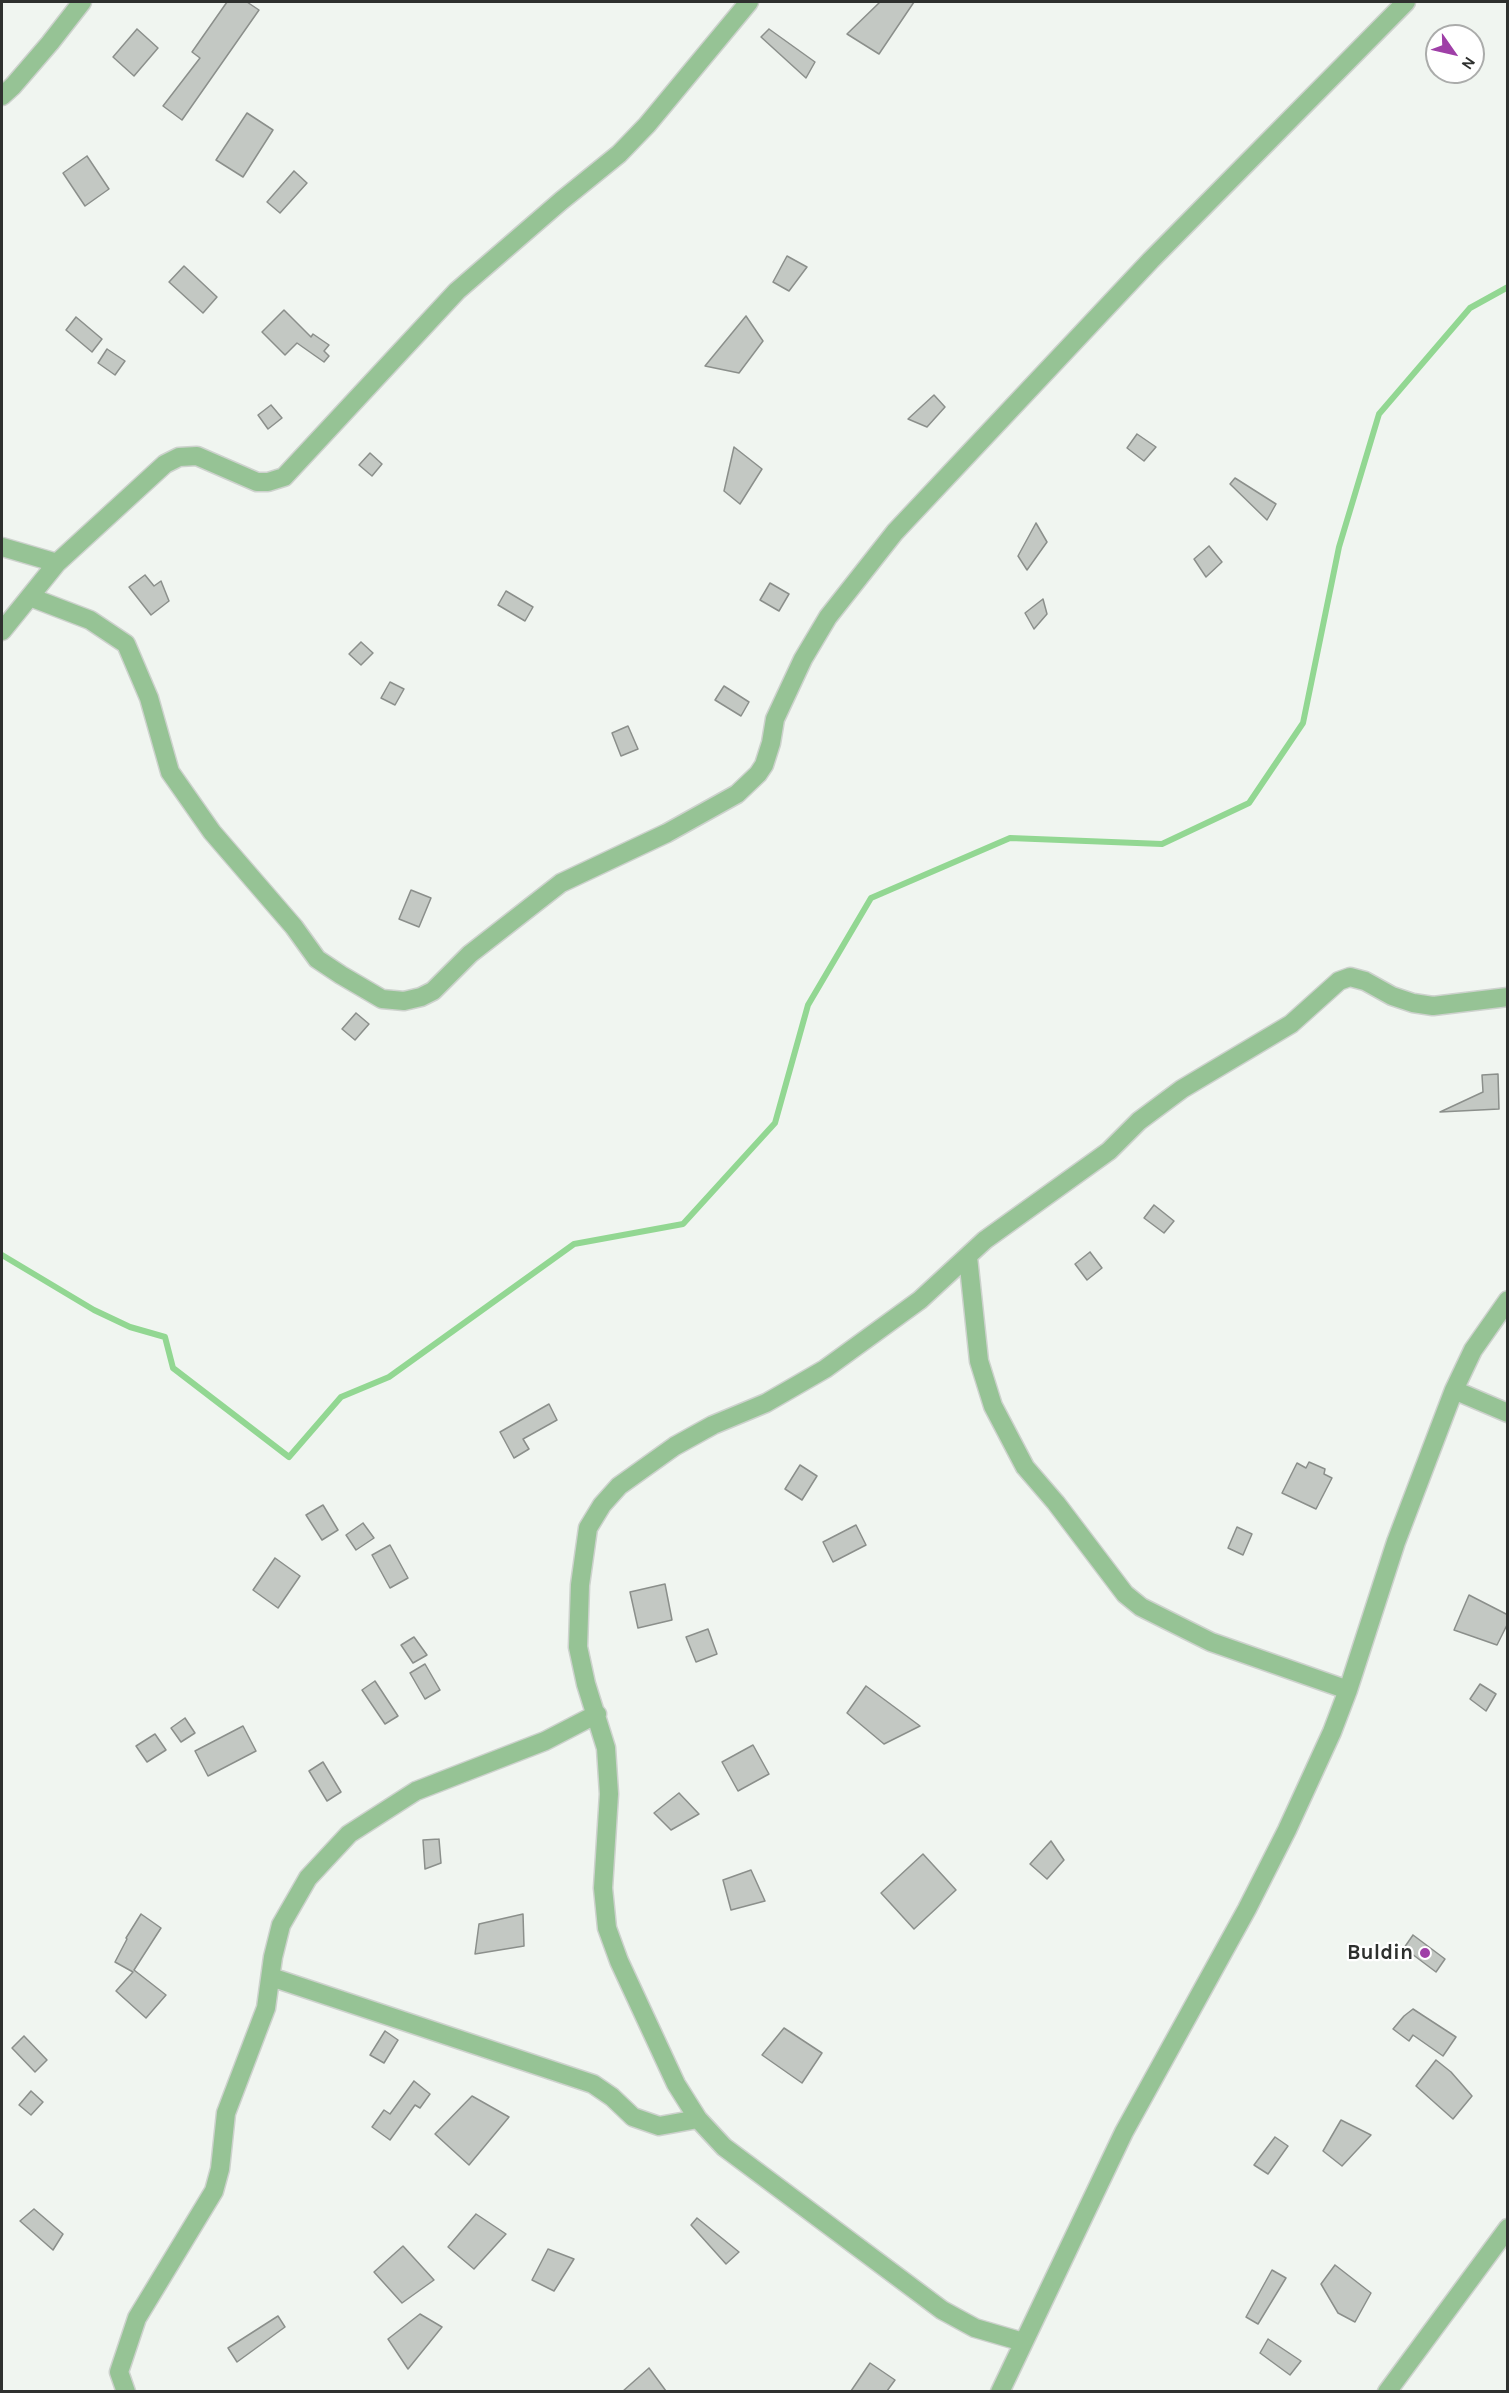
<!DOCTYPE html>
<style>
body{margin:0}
#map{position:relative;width:1509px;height:2393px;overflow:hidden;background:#f0f5f0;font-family:Karla,sans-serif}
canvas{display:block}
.frame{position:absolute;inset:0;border:3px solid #2e302e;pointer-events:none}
.north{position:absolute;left:1425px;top:24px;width:60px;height:60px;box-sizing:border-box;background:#fff;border:2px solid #abacab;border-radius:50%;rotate:124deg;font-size:16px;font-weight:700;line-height:24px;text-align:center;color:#2e302e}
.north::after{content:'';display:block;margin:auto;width:21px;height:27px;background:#9f3fa7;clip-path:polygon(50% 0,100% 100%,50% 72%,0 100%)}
</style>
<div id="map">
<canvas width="1509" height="2393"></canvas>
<div class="frame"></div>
<div class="north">N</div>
</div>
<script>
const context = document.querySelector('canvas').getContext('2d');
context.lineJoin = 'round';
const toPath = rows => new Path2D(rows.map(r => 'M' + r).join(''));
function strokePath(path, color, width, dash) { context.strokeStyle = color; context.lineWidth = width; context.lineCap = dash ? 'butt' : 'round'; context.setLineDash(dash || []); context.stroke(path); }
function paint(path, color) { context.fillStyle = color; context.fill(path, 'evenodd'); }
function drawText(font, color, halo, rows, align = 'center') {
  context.font = font + ' Karla,sans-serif'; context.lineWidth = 4.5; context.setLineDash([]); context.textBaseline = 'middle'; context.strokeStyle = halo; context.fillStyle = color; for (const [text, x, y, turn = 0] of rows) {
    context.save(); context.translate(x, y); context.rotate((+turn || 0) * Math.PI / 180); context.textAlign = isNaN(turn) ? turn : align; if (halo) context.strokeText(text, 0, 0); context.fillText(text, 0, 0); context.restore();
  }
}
strokePath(toPath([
 [2,1255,94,1310,130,1327,165,1337,173,1368,289,1457,341,1397,389,1377,574,1244,683,1224,775,1123,808,1005,871,898,1010,838,1162,844,1249,803,1303,723,1339,547,1379,414,1470,308,1508,287]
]), '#92d792', 6);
const building = toPath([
 [227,2,247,2,259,10,182,120,163,106,200,58,192,52,227,2],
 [880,2,914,2,879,54,847,34,880,2],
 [137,29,158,48,134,76,113,57,137,29],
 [769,29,815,62,806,78,761,37,769,29],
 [247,113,273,130,243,177,216,160,247,113],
 [87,156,109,189,85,206,63,173,87,156],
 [294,171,307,183,280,213,267,202,294,171],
 [787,256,807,267,789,291,773,282,787,256],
 [184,266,217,297,203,313,169,282,184,266],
 [284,310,311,337,313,334,329,345,324,351,329,356,324,362,297,343,285,355,262,332,284,310],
 [746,316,763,341,739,373,705,366,746,316],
 [76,317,102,339,92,352,66,330,76,317],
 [107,349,125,361,115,375,98,363,107,349],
 [934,395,945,407,927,427,908,419,934,395],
 [271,405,282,418,268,429,258,415,271,405],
 [1137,434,1156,447,1144,461,1127,448,1137,434],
 [734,447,762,469,740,504,724,491,734,447],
 [370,453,382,464,372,476,359,465,370,453],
 [1235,478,1276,504,1267,520,1230,484,1235,478],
 [1036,523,1047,542,1027,570,1018,556,1036,523],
 [1209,546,1222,562,1206,577,1194,559,1209,546],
 [145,575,154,586,161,581,169,601,151,615,129,587,145,575],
 [770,583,789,594,779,611,760,600,770,583],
 [506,591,533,607,525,621,498,605,506,591],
 [1043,599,1047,614,1034,629,1025,613,1043,599],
 [361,642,373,653,361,665,349,654,361,642],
 [390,682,404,689,395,705,381,698,390,682],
 [724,686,749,702,741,716,715,700,724,686],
 [628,726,638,749,621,756,612,733,628,726],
 [411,890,431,898,419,927,399,919,411,890],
 [356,1013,369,1024,355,1040,342,1029,356,1013],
 [1498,1074,1499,1109,1440,1112,1483,1092,1482,1075,1498,1074],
 [1154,1205,1174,1221,1164,1233,1144,1218,1154,1205],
 [1090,1252,1102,1268,1087,1280,1075,1264,1090,1252],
 [549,1404,557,1420,523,1439,529,1449,514,1458,500,1432,549,1404],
 [1309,1462,1325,1469,1324,1474,1332,1478,1316,1509,1282,1493,1297,1463,1306,1468,1309,1462],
 [800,1465,817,1476,802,1500,785,1489,800,1465],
 [323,1505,338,1530,322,1540,306,1515,323,1505],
 [363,1523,374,1538,356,1550,346,1535,363,1523],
 [856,1525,866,1545,833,1562,823,1542,856,1525],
 [1237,1527,1252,1534,1243,1555,1228,1548,1237,1527],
 [390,1545,408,1578,390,1588,372,1555,390,1545],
 [275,1558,300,1576,278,1608,253,1590,275,1558],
 [665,1584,672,1620,638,1628,630,1592,665,1584],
 [1469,1595,1508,1615,1508,1623,1497,1645,1454,1630,1469,1595],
 [708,1629,717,1654,696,1662,686,1637,708,1629],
 [414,1637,427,1655,413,1663,401,1645,414,1637],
 [425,1664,440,1690,425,1699,410,1673,425,1664],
 [375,1681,398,1716,385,1724,362,1690,375,1681],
 [1480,1684,1496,1694,1486,1711,1470,1699,1480,1684],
 [866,1686,920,1726,884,1744,847,1713,866,1686],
 [185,1718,195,1733,181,1742,171,1728,185,1718],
 [243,1726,256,1751,208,1776,195,1751,243,1726],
 [155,1734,166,1750,147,1762,136,1746,155,1734],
 [753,1745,769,1774,738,1791,722,1762,753,1745],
 [323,1762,341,1792,327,1801,309,1771,323,1762],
 [679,1793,699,1814,671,1830,654,1813,679,1793],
 [439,1839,441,1863,425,1869,423,1840,439,1839],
 [1051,1841,1064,1860,1047,1879,1030,1864,1051,1841],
 [923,1854,956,1890,914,1929,881,1893,923,1854],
 [751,1870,765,1901,731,1910,723,1880,751,1870],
 [141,1914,161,1928,134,1970,166,1995,146,2018,116,1991,133,1972,115,1962,127,1939,126,1938,141,1914],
 [523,1914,524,1946,475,1954,479,1924,523,1914],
 [1413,1935,1445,1959,1436,1972,1404,1948,1413,1935],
 [1413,2009,1456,2037,1443,2056,1413,2035,1409,2041,1393,2029,1404,2016,1413,2009],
 [784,2028,822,2053,802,2083,762,2055,784,2028],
 [385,2031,398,2040,384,2063,370,2055,385,2031],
 [24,2036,47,2060,35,2072,12,2048,24,2036],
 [1436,2060,1451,2072,1472,2096,1453,2119,1416,2086,1436,2060],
 [414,2081,430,2094,420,2108,415,2105,390,2140,372,2127,384,2110,390,2114,414,2081],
 [31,2091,43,2102,31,2115,19,2105,31,2091],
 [472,2096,509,2117,469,2165,435,2134,472,2096],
 [1341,2120,1371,2135,1342,2166,1323,2151,1341,2120],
 [1275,2137,1288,2146,1268,2174,1254,2165,1275,2137],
 [34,2209,63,2234,53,2250,20,2221,34,2209],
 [476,2214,506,2234,474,2269,448,2247,476,2214],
 [697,2218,739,2252,726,2264,691,2225,697,2218],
 [403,2246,434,2280,402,2303,374,2272,403,2246],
 [548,2249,574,2259,554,2291,532,2280,548,2249],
 [1335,2265,1371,2293,1355,2322,1338,2313,1321,2284,1335,2265],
 [1272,2270,1286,2278,1258,2324,1246,2317,1272,2270],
 [420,2314,442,2327,408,2369,388,2339,420,2314],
 [278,2316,285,2327,237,2362,228,2348,278,2316],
 [1268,2339,1301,2361,1290,2375,1260,2353,1268,2339],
 [870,2363,895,2380,887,2391,851,2391,870,2363],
 [649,2368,666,2391,623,2391,649,2368]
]);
paint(building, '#c3c8c3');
strokePath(building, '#8b8f8b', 1.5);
const minor = toPath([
 [2,96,13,86,50,43,82,2],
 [2,547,57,563,165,464,179,457,197,456,257,482,268,482,284,477,457,291,561,201,619,154,647,125,749,2],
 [30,597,90,620,126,644,149,698,170,772,212,832,294,927,317,959,341,975,382,999,404,1001,421,997,433,991,470,954,561,883,667,833,737,794,758,774,764,765,771,743,775,719,803,659,828,617,895,532,1151,260,1406,2],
 [2,631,57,563],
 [968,1257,979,1361,993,1406,1025,1467,1056,1503,1125,1594,1141,1607,1211,1642,1348,1690],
 [1454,1390,1508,1413],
 [271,1977,593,2084,612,2097,633,2117,659,2126,698,2119],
 [1023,2342,975,2328,942,2310,724,2147,698,2119,676,2084,619,1961,607,1928,603,1888,609,1794,606,1748,586,1684,578,1647,580,1585,588,1528,602,1505,619,1486,675,1446,713,1425,766,1403,825,1369,920,1300,985,1240,1109,1151,1139,1121,1182,1089,1291,1024,1339,981,1350,977,1365,981,1392,996,1413,1003,1433,1006,1508,997],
 [126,2392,119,2372,137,2318,214,2191,220,2169,226,2113,266,2008,273,1957,281,1925,308,1878,349,1834,416,1791,545,1741,597,1714],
 [1000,2392,1124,2132,1247,1909,1287,1830,1332,1732,1348,1690,1396,1542,1454,1390,1473,1350,1508,1300],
 [1387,2392,1508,2228]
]);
strokePath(minor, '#cdd2cd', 21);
strokePath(minor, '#96c395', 18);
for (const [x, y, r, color] of [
 [1425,1953,6,"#9f3fa7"]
]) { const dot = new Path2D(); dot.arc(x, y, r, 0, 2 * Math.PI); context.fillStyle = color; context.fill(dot); strokePath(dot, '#fff', 2); }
drawText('bold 21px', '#2e302e', '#fff', [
 ["Buldin",1413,1953]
], 'right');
</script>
